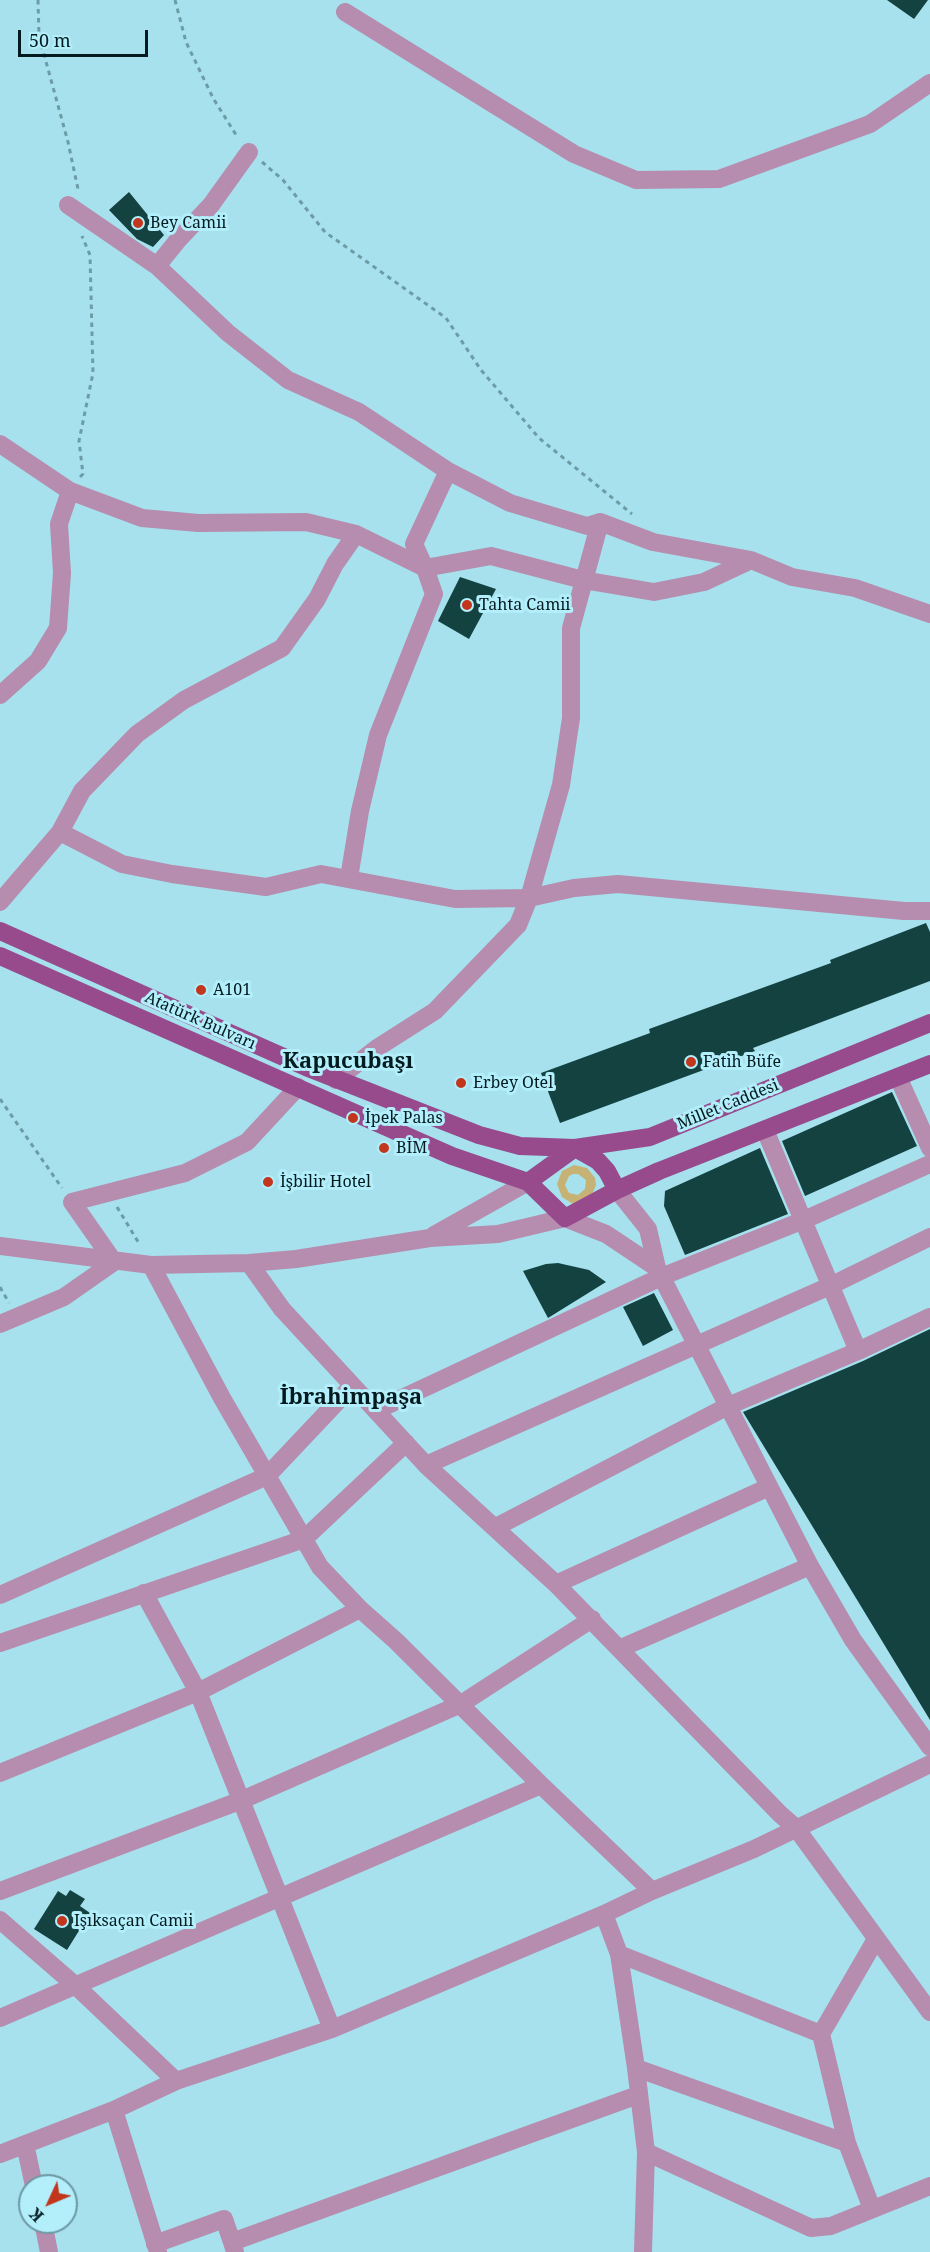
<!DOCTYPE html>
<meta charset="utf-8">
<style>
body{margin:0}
#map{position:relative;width:930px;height:2252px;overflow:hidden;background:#a6e1ed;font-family:"Noto Serif",serif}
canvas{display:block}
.north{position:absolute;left:18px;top:2174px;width:60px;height:60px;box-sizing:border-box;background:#b3eefb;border:2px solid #6d99a3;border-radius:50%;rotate:226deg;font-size:16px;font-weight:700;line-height:24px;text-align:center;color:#031a1f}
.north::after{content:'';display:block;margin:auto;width:21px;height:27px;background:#c1361d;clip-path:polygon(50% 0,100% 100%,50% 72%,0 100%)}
.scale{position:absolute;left:18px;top:30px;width:130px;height:27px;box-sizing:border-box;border:3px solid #031a1f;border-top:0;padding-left:8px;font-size:18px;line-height:21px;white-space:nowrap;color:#031a1f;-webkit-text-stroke:4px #b3eefb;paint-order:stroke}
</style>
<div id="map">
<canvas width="930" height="2252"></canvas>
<div class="north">K</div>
<div class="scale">50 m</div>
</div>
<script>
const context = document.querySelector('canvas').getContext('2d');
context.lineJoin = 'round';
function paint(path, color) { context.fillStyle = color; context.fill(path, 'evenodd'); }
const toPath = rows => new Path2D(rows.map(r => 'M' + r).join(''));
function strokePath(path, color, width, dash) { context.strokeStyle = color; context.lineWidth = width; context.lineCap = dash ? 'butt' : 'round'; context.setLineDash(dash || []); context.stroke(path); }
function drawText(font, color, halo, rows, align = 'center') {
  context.font = font + ' "Noto Serif",serif'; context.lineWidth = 6; context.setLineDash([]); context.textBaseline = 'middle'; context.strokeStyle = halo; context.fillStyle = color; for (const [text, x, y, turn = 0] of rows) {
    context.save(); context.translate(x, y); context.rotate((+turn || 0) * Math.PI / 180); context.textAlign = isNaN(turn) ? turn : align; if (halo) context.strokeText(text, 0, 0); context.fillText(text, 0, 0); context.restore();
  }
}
paint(toPath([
 [574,1165,587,1168,595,1178,596,1185,591,1197,573,1204,562,1197,557,1184,562,1171],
 [573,1174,578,1174,586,1180,585,1189,578,1195,569,1193,565,1185,569,1176]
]), '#c6b275');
paint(toPath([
 [887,0,928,0,914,19],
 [129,192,164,235,153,247,137,239,109,210],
 [460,577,496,589,469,639,438,621],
 [926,923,930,932,930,981,753,1048,755,1051,560,1123,541,1073,650,1033,649,1029,831,963,830,960],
 [892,1092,917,1146,805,1196,782,1141],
 [760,1148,788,1214,685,1255,664,1206,665,1191],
 [558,1263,589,1270,606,1282,548,1318,523,1271,546,1264],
 [654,1293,673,1330,643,1346,623,1307],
 [930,1329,930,1720,743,1412,863,1361],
 [70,1890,85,1899,80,1906,90,1913,67,1950,34,1929,58,1891,66,1896]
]), '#134241');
strokePath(toPath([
 [38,0,39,36,68,142,78,189,77,191],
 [175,0,186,42,213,98,238,138],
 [262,162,283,180,325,232,446,318,481,370,539,438,632,514],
 [80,477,83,474,79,441,93,373,90,255,82,236],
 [0,1099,62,1188],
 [117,1207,140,1245],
 [0,1287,9,1303]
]), '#6d9ca5', 3, [4.5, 4.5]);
strokePath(toPath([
 [345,12,574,154,636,180,719,179,870,124,930,83],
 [68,205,157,266,228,333,288,380,359,412,448,471,510,503,587,526,600,522,653,542,751,560,792,577,855,588,930,614],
 [157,266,178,240,211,205,249,152],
 [0,444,70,491,142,518,198,523,306,522,356,534,425,568,491,556,583,580,654,592,704,582,751,560],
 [0,695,38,661,58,628,62,573,59,524,70,491],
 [60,832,122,864,172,874,266,887,321,874,455,899,529,898,574,888,618,884,904,911,930,911],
 [349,878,360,811,378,735,434,594,425,568,414,544,448,471],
 [0,902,60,832,82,791,137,734,184,700,282,648,317,599,335,564,356,534],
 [898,1077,930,1148],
 [336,1080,377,1048,435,1011,518,925,529,898,561,785,571,718,571,628,600,522],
 [765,1130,858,1351],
 [617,1190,648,1229,657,1268,810,1566,853,1640,930,1747],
 [434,1235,528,1182],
 [0,1246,151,1265,249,1263,296,1259,430,1238,498,1234,565,1218,606,1234,657,1268],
 [114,1262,72,1202,185,1173,247,1142,298,1087],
 [249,1263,282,1309,426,1465,556,1584,780,1814,796,1828,930,2012],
 [151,1265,222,1398,320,1567,360,1609,396,1641,541,1785,652,1891],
 [0,1324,64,1297,114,1262],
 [377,1410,661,1277,804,1220,930,1164],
 [426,1465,832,1285,930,1237],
 [496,1527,728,1406,858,1351,930,1317],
 [556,1584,769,1487],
 [144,1593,198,1692,332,2029],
 [0,1595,267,1476,352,1386],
 [0,1643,304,1539,406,1443],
 [621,1648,810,1566],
 [0,1773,198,1692,360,1609],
 [0,1891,242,1800,461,1704,592,1619],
 [604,1914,619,1954,636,2068,646,2152,643,2252],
 [0,1920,76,1986,176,2081],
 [619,1954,821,2034,847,2143,872,2209],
 [0,2018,541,1785],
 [821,2034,876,1939],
 [636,2068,847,2143],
 [114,2110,158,2252],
 [25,2144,34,2186],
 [646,2152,811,2228,831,2226,930,2186],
 [0,2154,114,2110,176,2081,332,2029,604,1914,652,1891,754,1849,930,1764],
 [43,2222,49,2252],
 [155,2244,224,2219,232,2242],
 [235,2252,232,2242,638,2095]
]), '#b68caf', 18);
strokePath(toPath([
 [0,931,306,1067,479,1135,520,1146,575,1148,598,1161,607,1171,617,1190],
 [0,956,452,1156,528,1182,565,1218,617,1190,659,1171,930,1064],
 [528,1182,575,1148,650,1137,930,1023]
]), '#974b8d', 18);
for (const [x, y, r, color] of [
 [138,223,6,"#c1361d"],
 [467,605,6,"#c1361d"],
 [201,990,6,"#c1361d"],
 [691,1062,6,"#c1361d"],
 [461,1083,6,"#c1361d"],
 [353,1118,6,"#c1361d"],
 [384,1148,6,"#c1361d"],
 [268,1182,6,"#c1361d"],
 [62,1921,6,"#c1361d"]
]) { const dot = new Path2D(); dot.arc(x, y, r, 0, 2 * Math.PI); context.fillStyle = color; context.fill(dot); strokePath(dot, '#b3eefb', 2); }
drawText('16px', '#031a1f', '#b3eefb', [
 ["Bey Camii",150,223],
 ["Tahta Camii",479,605],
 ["A101",213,990],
 ["Fatih Büfe",703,1062],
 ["Erbey Otel",473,1083],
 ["İpek Palas",365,1118],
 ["BİM",396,1148],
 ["İşbilir Hotel",280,1182],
 ["Işıksaçan Camii",74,1921]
], 'left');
drawText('16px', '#031a1f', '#b3eefb', [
 ["Atatürk Bulvarı",200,1021,24],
 ["Millet Caddesi",728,1105,-22]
]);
drawText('bold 22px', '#031a1f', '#b3eefb', [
 ["Kapucubaşı",348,1062],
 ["İbrahimpaşa",351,1398]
]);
</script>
